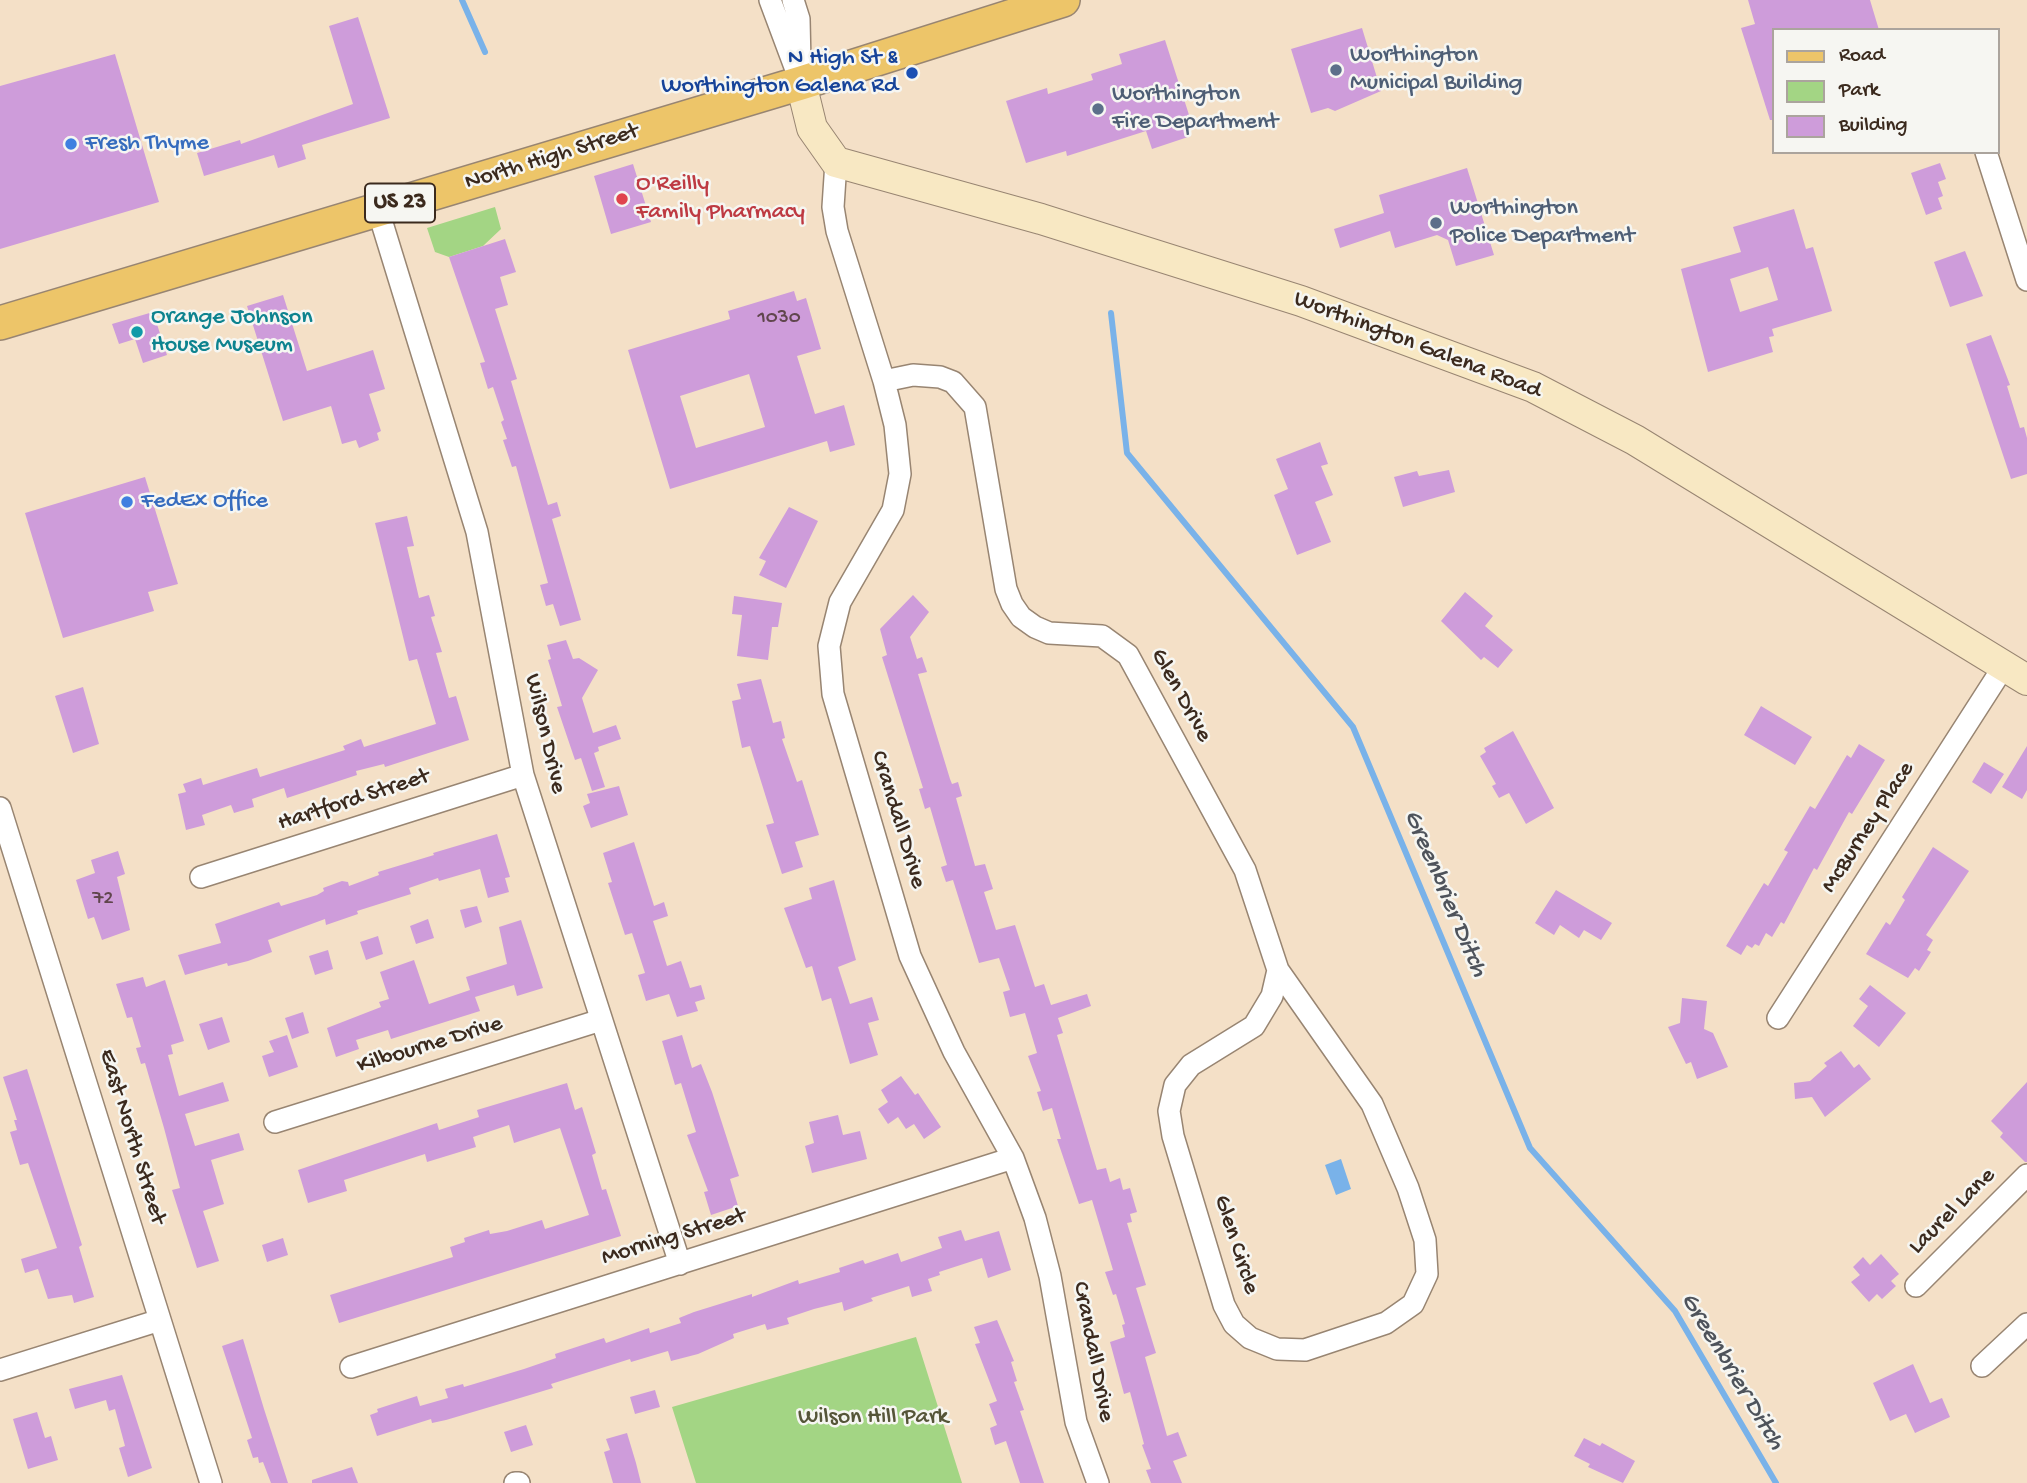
<!DOCTYPE html>
<style>
body{margin:0}
#map{position:relative;width:2027px;height:1483px;overflow:hidden;background:#f4e0c7;font-family:"Gochi Hand",sans-serif}
canvas{display:block}
.legend{position:absolute;left:1772px;top:28px;width:228px;height:126px;box-sizing:border-box;background:#f6f6f2;border:2px solid #aba49d;margin:0;padding:9px 12px;list-style:none;font-size:21px;color:#3b2a1e}
.legend li{display:flex;align-items:center;gap:14px;height:35px}
.legend b{width:35px;border:2px solid #aba49d}
</style>
<div id="map">
<canvas width="2027" height="1483"></canvas>
<ul class="legend">
<li><b style="height:9px;background:#edc569"></b>Road</li>
<li><b style="height:19px;background:#a3d584"></b>Park</li>
<li><b style="height:19px;background:#ce9cda"></b>Building</li>
</ul>
</div>
<script>
const context = document.querySelector('canvas').getContext('2d');
context.lineJoin = 'round';
function paint(path, color) { context.fillStyle = color; context.fill(path, 'evenodd'); }
const toPath = rows => new Path2D(rows.map(r => 'M' + r).join(''));
function strokePath(path, color, width, dash) { context.strokeStyle = color; context.lineWidth = width; context.lineCap = dash ? 'butt' : 'round'; context.setLineDash(dash || []); context.stroke(path); }
function drawText(font, color, halo, rows, align = 'center') {
  context.font = font + ' "Gochi Hand",sans-serif'; context.lineWidth = 5; context.setLineDash([]); context.textBaseline = 'middle'; context.strokeStyle = halo; context.fillStyle = color; for (const [text, x, y, turn = 0] of rows) {
    context.save(); context.translate(x, y); context.rotate((+turn || 0) * Math.PI / 180); context.textAlign = isNaN(turn) ? turn : align; if (halo) context.strokeText(text, 0, 0); context.fillText(text, 0, 0); context.restore();
  }
}
paint(toPath([
 [495,207,501,229,483,246,449,257,435,252,427,228],
 [916,1337,962,1483,696,1483,672,1407]
]), '#a3d584');
paint(toPath([
 [1341,1159,1351,1189,1336,1195,1325,1165]
]), '#79b2e9');
strokePath(toPath([
 [462,0,485,52],
 [1111,313,1127,453,1353,727,1530,1148,1675,1311,1776,1483]
]), '#79b2e9', 6);
paint(toPath([
 [1748,0,1870,0,1879,30,1773,30,1773,120,1770,120,1741,28,1755,24],
 [358,17,390,118,302,145,306,159,278,168,274,155,204,176,197,153,240,140,241,144,353,104,329,26],
 [1362,28,1381,91,1335,111,1328,108,1311,113,1291,49],
 [1165,40,1190,118,1186,120,1191,136,1152,149,1146,131,1067,156,1066,151,1026,163,1006,101,1047,88,1048,94,1093,80,1091,74,1122,64,1119,54],
 [115,54,159,202,0,249,0,86],
 [1940,163,1946,179,1938,182,1943,196,1938,198,1942,209,1926,215,1911,173],
 [633,164,651,222,611,234,594,176],
 [1467,168,1494,255,1456,266,1448,240,1437,235,1395,248,1390,231,1340,248,1334,229,1384,213,1379,195],
 [1794,209,1806,249,1813,247,1832,311,1772,329,1774,336,1769,337,1773,352,1708,372,1681,269,1741,252,1733,227],
 [1768,267,1778,300,1740,312,1730,279],
 [505,239,516,272,500,277,508,305,495,309,517,379,511,381,548,505,557,502,561,516,552,519,581,620,560,626,553,604,546,606,540,585,548,583,516,466,512,467,503,440,507,439,501,422,504,420,493,387,488,389,480,363,485,362,449,257],
 [1965,251,1983,296,1950,307,1934,262],
 [794,291,797,301,806,298,821,349,797,356,815,414,844,405,855,445,830,452,827,441,670,489,628,350,730,319,728,311],
 [749,374,765,427,696,448,680,396],
 [283,295,307,371,373,350,385,389,369,394,381,431,377,433,379,440,359,448,356,440,342,444,331,406,283,421,247,306],
 [153,312,167,355,143,363,135,339,119,344,112,324],
 [1991,335,2010,385,2007,386,2020,428,2024,427,2027,438,2027,474,2011,479,1966,344],
 [1320,442,1328,464,1321,466,1333,495,1315,502,1331,542,1297,555,1274,495,1288,489,1276,459],
 [1449,470,1455,492,1403,507,1394,477,1417,471,1419,476],
 [145,477,178,584,148,592,154,611,63,638,25,513],
 [789,507,818,521,786,588,759,575,766,561,759,558],
 [407,516,414,546,407,547,419,598,429,595,435,616,431,617,442,652,436,653,449,698,456,696,469,740,385,767,384,764,356,771,357,775,287,798,284,788,252,799,254,807,234,813,231,805,202,815,205,825,186,830,178,794,186,792,183,784,201,778,203,785,257,768,260,777,345,750,343,746,361,739,364,747,436,724,417,659,409,661,375,523],
 [1465,592,1493,616,1485,626,1513,650,1498,668,1484,657,1481,660,1441,621],
 [913,595,929,612,910,637,917,659,922,657,927,672,918,674,950,779,952,784,958,782,962,796,956,798,975,866,985,864,993,889,984,892,996,930,1015,925,1035,987,1044,984,1051,1005,1087,994,1091,1006,1058,1018,1063,1033,1057,1035,1097,1170,1106,1168,1110,1182,1120,1178,1123,1190,1130,1188,1137,1212,1130,1214,1132,1222,1127,1223,1146,1285,1136,1288,1156,1353,1145,1357,1167,1436,1178,1432,1187,1456,1173,1461,1182,1483,1151,1483,1146,1470,1151,1469,1142,1445,1144,1444,1130,1392,1124,1394,1110,1342,1125,1337,1122,1325,1125,1324,1116,1294,1113,1295,1105,1272,1113,1270,1092,1200,1079,1204,1057,1139,1061,1139,1052,1108,1043,1111,1037,1092,1041,1091,1028,1056,1037,1053,1025,1013,1010,1017,1003,992,1010,990,999,958,979,963,953,880,946,882,941,867,947,865,930,807,925,809,919,789,923,788,882,657,887,655,880,629],
 [734,596,782,603,778,627,772,627,768,660,737,656,742,615,732,614],
 [566,640,573,659,579,658,598,670,582,698,593,733,616,725,621,739,598,747,599,751,594,753,605,787,592,791,581,758,575,760,557,707,562,706,548,660,551,659,547,645],
 [761,679,773,723,781,721,785,738,782,739,797,782,802,780,819,835,795,842,803,867,782,874,766,825,774,823,750,746,742,748,732,701,741,699,737,684],
 [83,687,99,744,73,753,55,696],
 [1761,706,1812,737,1795,765,1744,735],
 [1513,731,1554,808,1526,824,1509,793,1499,798,1492,786,1496,784,1480,756,1486,752,1484,748],
 [1859,744,1885,760,1852,814,1849,812,1817,870,1814,868,1784,924,1781,922,1772,937,1766,933,1759,946,1755,944,1752,948,1747,945,1741,955,1726,946,1764,883,1768,886,1788,852,1784,850,1810,806,1815,809,1847,755,1851,758],
 [2027,746,2027,790,2022,799,2002,787],
 [1984,762,2004,774,1991,794,1972,782],
 [619,786,628,815,591,828,583,806,590,803,587,794],
 [497,834,510,877,505,878,509,892,488,898,480,869,439,881,438,878,409,888,411,894,357,911,358,914,326,925,325,919,268,940,272,952,248,961,228,966,227,963,185,975,178,955,221,943,215,924,279,902,281,906,317,895,324,891,323,888,342,881,348,882,349,886,379,875,378,872,434,855,433,853],
 [634,842,654,906,664,902,668,916,653,921,667,966,681,961,690,988,701,985,705,999,695,1002,698,1011,677,1017,669,994,646,1001,638,975,645,973,632,933,625,935,608,883,612,882,603,853],
 [1933,847,1969,871,1926,935,1933,940,1927,950,1931,952,1919,971,1915,968,1908,978,1866,954,1886,922,1890,925,1905,900,1902,897],
 [118,851,125,874,117,877,130,930,102,940,94,917,88,919,76,880,95,873,91,860],
 [834,880,856,960,838,967,850,1004,872,997,879,1020,868,1023,878,1055,850,1064,831,998,822,1001,812,966,806,968,784,908,812,899,809,888],
 [1556,890,1612,923,1601,940,1584,930,1579,938,1560,925,1554,935,1535,923],
 [477,906,482,922,465,928,460,910],
 [428,919,434,938,416,944,410,926],
 [521,920,543,988,517,996,514,985,475,997,480,1011,391,1039,388,1030,356,1040,359,1049,336,1057,327,1028,381,1007,379,1002,389,999,380,972,414,960,429,1004,470,990,466,977,507,964,499,927],
 [378,936,383,954,366,960,360,942],
 [328,950,333,969,315,975,309,956],
 [143,977,146,987,165,980,184,1041,171,1045,173,1054,168,1055,179,1096,223,1082,229,1101,185,1114,195,1146,239,1133,244,1150,211,1160,224,1204,203,1211,219,1261,197,1268,172,1190,180,1188,164,1128,145,1063,141,1064,136,1048,141,1047,132,1017,127,1018,116,984],
 [1870,985,1906,1013,1879,1047,1853,1026,1868,1006,1859,999],
 [1682,998,1707,1001,1704,1029,1713,1033,1728,1067,1697,1079,1691,1062,1686,1064,1668,1027,1680,1023],
 [303,1012,309,1033,292,1039,285,1018],
 [222,1017,230,1042,208,1050,199,1024],
 [287,1035,298,1067,269,1077,262,1056,274,1052,269,1041],
 [682,1035,692,1068,701,1064,712,1092,739,1176,730,1179,738,1206,711,1215,704,1192,708,1191,687,1135,696,1132,681,1083,675,1085,662,1041],
 [1841,1051,1854,1068,1859,1064,1871,1079,1825,1117,1812,1097,1795,1099,1794,1083,1810,1081,1827,1066,1824,1063],
 [27,1069,82,1245,79,1247,94,1297,74,1303,72,1295,48,1299,38,1269,25,1273,21,1259,57,1248,28,1163,20,1165,10,1132,17,1130,14,1120,17,1120,3,1077],
 [901,1076,915,1095,918,1093,941,1127,924,1139,914,1124,906,1129,898,1117,888,1124,878,1109,888,1102,881,1090],
 [2027,1082,2027,1162,2025,1162,2000,1137,2003,1133,1991,1121],
 [567,1083,575,1110,582,1107,596,1153,592,1155,602,1190,606,1189,621,1236,339,1323,330,1295,453,1257,450,1247,465,1242,464,1238,489,1230,490,1234,507,1231,542,1220,545,1229,589,1215,560,1128,514,1143,509,1125,473,1137,476,1147,427,1162,425,1154,344,1180,347,1191,308,1203,298,1170,437,1123,439,1130,479,1117,477,1110],
 [838,1115,843,1135,860,1131,867,1159,812,1173,805,1146,814,1143,809,1122],
 [961,1230,965,1241,999,1231,1011,1270,988,1278,982,1258,939,1272,940,1275,928,1279,932,1291,912,1297,909,1286,871,1298,873,1301,844,1311,842,1302,814,1309,787,1318,789,1324,767,1330,765,1324,733,1334,734,1338,698,1354,671,1361,668,1351,631,1362,630,1359,551,1384,553,1388,510,1401,446,1420,432,1423,431,1419,377,1436,370,1415,378,1412,377,1409,417,1396,420,1406,448,1398,445,1389,463,1384,464,1387,524,1369,556,1358,555,1354,604,1338,606,1343,649,1328,650,1333,681,1323,679,1318,694,1312,752,1294,752,1297,798,1280,799,1284,840,1272,839,1268,863,1260,865,1264,898,1253,901,1262,942,1248,938,1237],
 [283,1238,288,1255,267,1262,262,1245],
 [1881,1254,1899,1274,1891,1281,1896,1286,1882,1299,1877,1294,1869,1302,1851,1282,1860,1275,1853,1267,1863,1257,1870,1265],
 [997,1320,1014,1361,1011,1362,1017,1381,1014,1382,1024,1410,1020,1411,1044,1483,1020,1483,1006,1441,995,1445,990,1428,997,1425,989,1404,997,1401,975,1344,980,1343,974,1327],
 [243,1339,264,1409,288,1483,271,1483,263,1462,259,1463,258,1457,253,1458,247,1440,252,1438,222,1346],
 [1913,1364,1930,1403,1942,1398,1950,1417,1915,1433,1906,1414,1890,1421,1873,1383],
 [122,1375,152,1468,128,1477,119,1448,125,1446,115,1409,109,1411,106,1400,75,1409,69,1389],
 [655,1390,660,1407,635,1414,630,1397],
 [37,1412,45,1438,51,1436,58,1460,28,1469,13,1419],
 [526,1425,533,1445,511,1452,504,1432],
 [627,1433,636,1463,641,1483,613,1483,604,1452,610,1450,606,1439],
 [1584,1438,1600,1446,1602,1443,1635,1461,1623,1483,1588,1467,1590,1464,1574,1456],
 [352,1467,358,1483,312,1483,312,1480]
]), '#ce9cda');
const street = toPath([
 [770,0,801,83],
 [793,0,799,19,800,64],
 [1986,152,2027,280],
 [836,162,833,207,837,231,884,381,895,425,900,474,893,510,840,602,829,646,833,694,910,956,954,1052,1013,1158,1035,1218,1050,1276,1076,1422,1098,1483],
 [378,210,477,532,523,775,680,1264],
 [884,381,913,375,940,377,953,382,975,407,1006,589,1012,604,1021,617,1035,627,1049,633,1102,636,1128,655,1245,870,1278,970],
 [0,808,211,1483],
 [201,877,523,775],
 [1278,970,1372,1104,1408,1188,1425,1240,1427,1274,1413,1304,1386,1323,1305,1350,1277,1349,1250,1338,1234,1324,1224,1305,1173,1136,1169,1111,1175,1085,1191,1065,1254,1026,1272,996,1278,970],
 [1778,1018,2004,666],
 [275,1122,601,1020],
 [1916,1286,2027,1175],
 [1982,1366,2027,1324],
 [351,1367,1013,1158],
 [0,1370,160,1320],
 [515,1483,519,1483]
]);
const secondary = toPath([
 [801,83,812,128,836,162,1041,219,1301,301,1533,387,1635,440,2027,680]
]);
const primary = toPath([
 [0,323,801,83,1063,0]
]);
strokePath(street, '#988572', 24);
strokePath(secondary, '#988572', 32);
strokePath(primary, '#988572', 36);
strokePath(street, '#fff', 21);
strokePath(secondary, '#f8e8c3', 30);
strokePath(primary, '#edc569', 33);
for (const [x, y, r, color] of [
 [1336,70,7,"#5c6f8a"],
 [912,73,7,"#1a4fb4"],
 [1098,109,7,"#5c6f8a"],
 [71,144,7,"#3f7fe0"],
 [622,199,7,"#e0444e"],
 [1436,223,7,"#5c6f8a"],
 [137,332,7,"#0f9aa8"],
 [127,502,7,"#3f7fe0"]
]) { const dot = new Path2D(); dot.arc(x, y, r, 0, 2 * Math.PI); context.fillStyle = color; context.fill(dot); strokePath(dot, '#f6f6f2', 2.5); }
drawText('21px', '#60464d', null, [
 ["1030",779,319],
 ["72",103,900]
]);
for (const [x, y, w] of [
 [400,203,70]
]) { const box = new Path2D(); box.roundRect(x - w / 2, y - 19.5, w, 39, 5); context.fillStyle = '#f6f6f2'; context.fill(box); strokePath(box, '#3b2a1e', 2); }
drawText('bold 23px', '#3b2a1e', null, [
 ["US 23",400,203]
]);
drawText('24px', '#4e5e75', '#f6f6f2', [
 ["Worthington",1350,56],
 ["Municipal Building",1350,84],
 ["Worthington",1112,95],
 ["Fire Department",1112,123],
 ["Worthington",1450,209],
 ["Police Department",1450,237]
], 'left');
drawText('24px', '#164399', '#f6f6f2', [
 ["N High St &",898,59],
 ["Worthington Galena Rd",898,87]
], 'right');
drawText('24px', '#366cbe', '#f6f6f2', [
 ["Fresh Thyme",85,144],
 ["FedEx Office",141,502]
], 'left');
drawText('24px', '#3b2a1e', '#f6f6f2', [
 ["North High Street",552,158,-17],
 ["Worthington Galena Road",1417,346,21],
 ["Glen Drive",1180,696,61],
 ["Wilson Drive",544,734,77],
 ["Hartford Street",354,801,-18],
 ["Crandall Drive",897,820,73],
 ["McBurney Place",1869,828,-57],
 ["Kilbourne Drive",430,1046,-17],
 ["East North Street",131,1137,73],
 ["Laurel Lane",1953,1212,-45],
 ["Morning Street",674,1238,-17],
 ["Glen Circle",1235,1245,72],
 ["Crandall Drive",1092,1352,79]
]);
drawText('24px', '#be3a42', '#f6f6f2', [
 ["O'Reilly",636,185],
 ["Family Pharmacy",636,213]
], 'left');
drawText('24px', '#0d838f', '#f6f6f2', [
 ["Orange Johnson",151,318],
 ["House Museum",151,346]
], 'left');
drawText('24px', '#555538', '#f6f6f2', [
 ["Wilson Hill Park",873,1418]
]);
drawText('italic 26px', '#4e535b', '#f6f6f2', [
 ["Greenbrier Ditch",1444,894,67],
 ["Greenbrier Ditch",1731,1372,59]
]);
</script>
